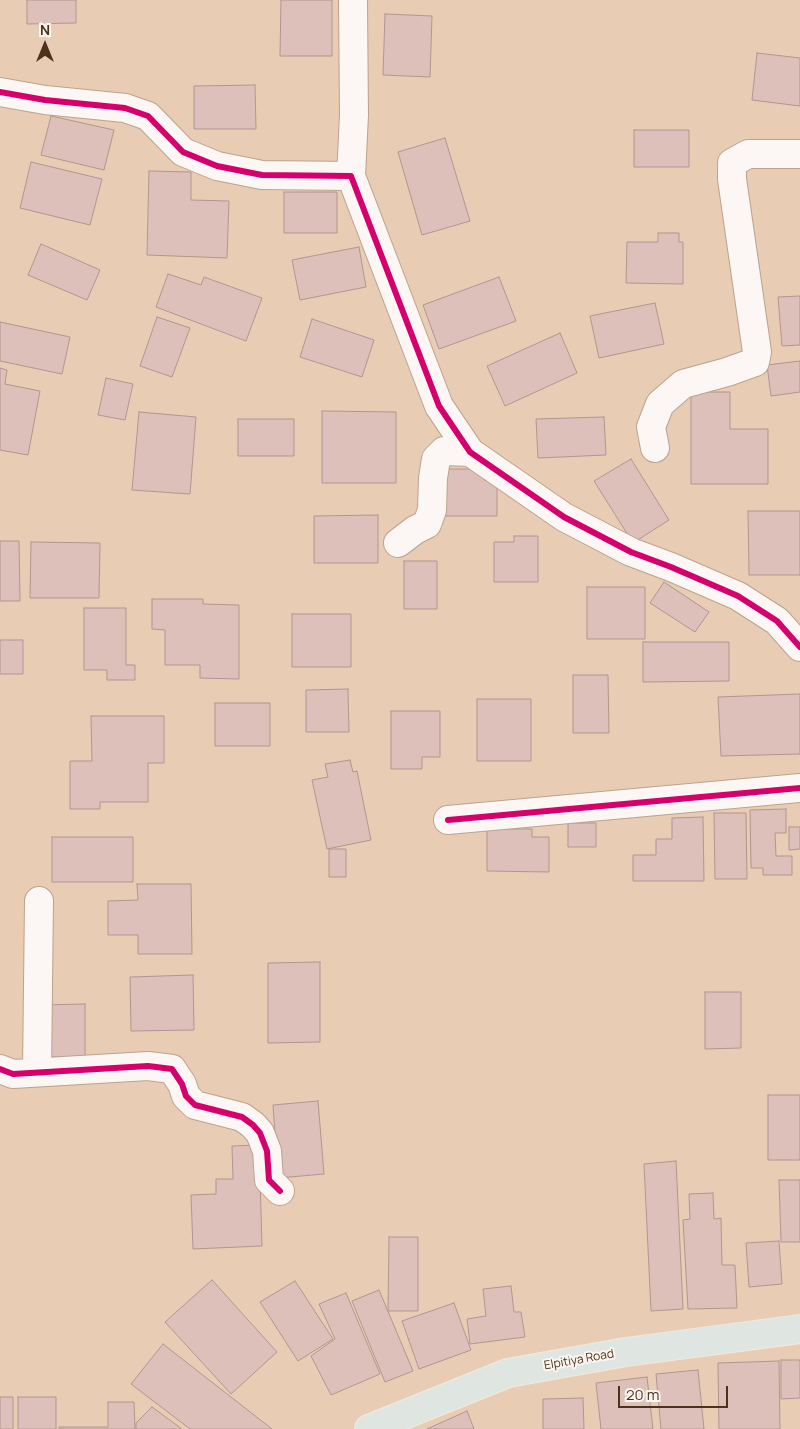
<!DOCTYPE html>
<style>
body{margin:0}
#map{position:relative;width:800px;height:1429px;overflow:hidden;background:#e8ccb4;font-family:Manrope,sans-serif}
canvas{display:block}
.north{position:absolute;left:20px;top:20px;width:50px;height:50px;-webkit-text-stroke:4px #fcf6f0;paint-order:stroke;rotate:0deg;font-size:14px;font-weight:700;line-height:20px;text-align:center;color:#4c321b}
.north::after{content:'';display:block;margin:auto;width:18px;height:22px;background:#4c321b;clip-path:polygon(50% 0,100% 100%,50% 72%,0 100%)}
.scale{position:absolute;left:618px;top:1386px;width:110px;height:22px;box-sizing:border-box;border:2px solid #4c321b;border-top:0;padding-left:6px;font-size:15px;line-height:18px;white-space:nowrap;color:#4c321b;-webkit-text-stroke:4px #fcf6f0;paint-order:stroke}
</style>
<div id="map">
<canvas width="800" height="1429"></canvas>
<div class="north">N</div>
<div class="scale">20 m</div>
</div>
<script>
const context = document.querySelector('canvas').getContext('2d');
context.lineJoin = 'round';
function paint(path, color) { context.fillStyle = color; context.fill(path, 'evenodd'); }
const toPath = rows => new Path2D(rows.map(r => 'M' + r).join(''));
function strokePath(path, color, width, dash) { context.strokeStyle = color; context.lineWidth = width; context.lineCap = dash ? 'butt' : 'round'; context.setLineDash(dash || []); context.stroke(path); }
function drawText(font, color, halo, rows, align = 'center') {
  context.font = font + ' Manrope,sans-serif'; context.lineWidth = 4; context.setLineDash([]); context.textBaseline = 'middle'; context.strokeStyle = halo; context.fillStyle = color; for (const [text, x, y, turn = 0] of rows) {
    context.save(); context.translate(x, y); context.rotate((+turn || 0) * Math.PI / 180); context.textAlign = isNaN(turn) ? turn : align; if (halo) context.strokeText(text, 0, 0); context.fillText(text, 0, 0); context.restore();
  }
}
const building = toPath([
 [27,0,76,0,76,23,27,24,27,0],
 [281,0,332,0,332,56,280,56,281,0],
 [385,14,432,16,430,77,383,75,385,14],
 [757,53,800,58,800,106,752,100,757,53],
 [255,85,256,129,194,129,194,86,255,85],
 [51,116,114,130,104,170,41,155,51,116],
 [634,130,689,130,689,167,634,167,634,130],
 [445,138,470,221,422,235,398,152,445,138],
 [31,162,102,179,90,225,20,208,31,162],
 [149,171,191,172,191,200,229,201,227,258,147,255,149,171],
 [284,192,337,192,337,233,284,233,284,192],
 [658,233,679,233,679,242,683,242,683,284,626,283,627,242,658,242,658,233],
 [41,244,100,270,87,300,28,275,41,244],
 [359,247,366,287,300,300,292,260,359,247],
 [168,274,201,285,204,277,262,298,246,341,156,307,168,274],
 [499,277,516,321,439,349,423,305,499,277],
 [800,296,800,345,782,346,778,297,800,296],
 [655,303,664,344,599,358,590,316,655,303],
 [157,317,190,328,172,377,140,366,157,317],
 [312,319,374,340,362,377,300,357,312,319],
 [0,322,70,337,62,374,0,361,0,322],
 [560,333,577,373,505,406,487,366,560,333],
 [800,361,800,392,771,396,767,365,800,361],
 [0,368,7,370,5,384,40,391,28,455,0,450,0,368],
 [106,378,133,384,125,420,98,415,106,378],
 [691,392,730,392,730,429,768,429,768,484,691,484,691,392],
 [322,411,396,412,396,483,322,483,322,411],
 [139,412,196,417,190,494,132,490,139,412],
 [604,417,606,455,538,458,536,419,604,417],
 [238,419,294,419,294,456,238,456,238,419],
 [631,459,669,520,633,543,594,481,631,459],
 [443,469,484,469,484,480,497,480,497,516,443,516,443,469],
 [748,511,800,511,800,575,749,575,748,511],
 [378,515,378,563,314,563,314,516,378,515],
 [514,536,538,536,538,582,494,582,494,542,514,542,514,536],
 [0,541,19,541,20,601,0,601,0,541],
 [31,542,100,543,99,598,30,598,31,542],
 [404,561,437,561,437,609,404,609,404,561],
 [664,582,709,612,695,632,650,603,664,582],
 [587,587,645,587,645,639,587,639,587,587],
 [152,599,203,599,203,604,239,605,239,679,200,678,200,665,165,665,165,630,152,629,152,599],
 [84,608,126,608,126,665,135,665,135,680,107,680,107,670,84,670,84,608],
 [292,614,351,614,351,667,292,667,292,614],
 [0,640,23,640,23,674,0,674,0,640],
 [643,642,729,642,729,681,643,682,643,642],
 [573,675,608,675,609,733,573,733,573,675],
 [348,689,349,732,306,732,306,690,348,689],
 [800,694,800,754,721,756,718,697,800,694],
 [477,699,531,699,531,761,477,761,477,699],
 [215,703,270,703,270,746,215,746,215,703],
 [391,711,440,711,440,757,422,757,422,769,391,769,391,711],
 [91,716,164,716,164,763,148,763,148,802,100,802,100,809,70,809,70,761,92,761,91,716],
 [350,760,353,772,357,771,371,840,327,849,312,780,328,777,325,764,350,760],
 [786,809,786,833,775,833,776,856,792,856,792,875,763,875,763,868,751,868,750,810,786,809],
 [714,813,746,813,747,879,715,879,714,813],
 [703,817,704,881,633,881,633,855,656,855,656,839,672,839,672,818,703,817],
 [568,823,596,823,596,847,568,847,568,823],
 [789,827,800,827,800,849,789,850,789,827],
 [487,829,532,829,532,837,549,837,549,872,487,871,487,829],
 [52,837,133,837,133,882,52,882,52,837],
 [329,849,346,849,346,877,329,877,329,849],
 [137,884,191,884,192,954,138,954,138,935,108,935,108,901,138,900,137,884],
 [320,962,320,1042,268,1043,268,963,320,962],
 [193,975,194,1030,131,1031,130,977,193,975],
 [705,992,741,992,741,1048,705,1049,705,992],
 [85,1004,85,1057,44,1057,43,1005,85,1004],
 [768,1095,800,1095,800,1160,768,1160,768,1095],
 [318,1101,324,1174,278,1178,273,1105,318,1101],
 [259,1145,262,1246,193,1249,191,1195,216,1194,216,1179,233,1179,232,1146,259,1145],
 [676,1161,683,1309,651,1311,644,1164,676,1161],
 [779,1180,800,1180,800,1242,781,1242,779,1180],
 [713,1193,714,1219,721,1218,722,1265,735,1265,737,1308,688,1309,683,1220,690,1219,689,1194,713,1193],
 [389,1237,418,1237,418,1311,388,1311,389,1237],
 [779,1241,782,1284,749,1287,746,1243,779,1241],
 [212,1280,277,1352,231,1394,165,1322,212,1280],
 [295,1281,333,1339,298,1361,260,1302,295,1281],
 [511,1286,514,1312,521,1312,525,1337,470,1344,467,1319,486,1316,483,1289,511,1286],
 [379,1290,413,1371,385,1382,352,1301,379,1290],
 [346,1293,380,1374,331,1395,311,1356,335,1339,319,1304,346,1293],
 [454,1303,471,1350,419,1369,402,1321,454,1303],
 [163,1344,272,1429,190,1429,131,1384,163,1344],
 [781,1360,800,1360,800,1398,781,1399,781,1360],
 [779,1361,780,1429,719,1429,718,1363,779,1361],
 [698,1370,704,1429,661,1429,656,1374,698,1370],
 [647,1377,653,1429,601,1429,596,1383,647,1377],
 [0,1397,13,1397,13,1429,0,1429,0,1397],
 [18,1397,56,1397,56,1429,18,1429,18,1397],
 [583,1398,584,1429,543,1429,543,1399,583,1398],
 [108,1402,134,1402,135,1429,59,1429,59,1427,108,1427,108,1402],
 [152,1407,182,1429,136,1429,136,1423,152,1407],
 [467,1411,474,1429,427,1429,467,1411]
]);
paint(building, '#dec0ba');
strokePath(building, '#b1968f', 1);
const minor = toPath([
 [0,92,45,100,125,108,148,116,183,152,217,166,262,175,351,176,439,406,470,452,564,517,631,552,671,567,738,596,777,621,800,647],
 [351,176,354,115,353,0],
 [655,448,651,427,660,404,683,384,727,372,755,362,757,352,732,179,732,163,748,154,800,154],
 [398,543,415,530,427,524,432,510,433,478,436,459,444,451,470,452],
 [448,820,800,788],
 [0,1069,13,1074,148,1066,172,1069,182,1084,186,1096,195,1105,242,1117,253,1125,260,1133,267,1151,269,1180,280,1191],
 [37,1072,39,901]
]);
const major = toPath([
 [369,1429,508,1373,626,1352,800,1329]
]);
strokePath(minor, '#bba38d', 30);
strokePath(major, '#f5e8dd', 30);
strokePath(minor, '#fcf7f4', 28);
strokePath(major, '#dfe6e1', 28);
strokePath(toPath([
 [0,92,45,100,125,108,148,116,183,152,217,166,262,175,351,176,439,406,470,452,564,517,631,552,671,567,738,596,777,621,800,647],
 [448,820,800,788],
 [0,1069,13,1074,148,1066,172,1069,182,1084,186,1096,195,1105,242,1117,253,1125,260,1133,267,1151,269,1180,280,1191]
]), '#d6006c', 6);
drawText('12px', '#4c321b', '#fcf6f0', [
 ["Elpitiya Road",579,1360,-10]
]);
</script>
